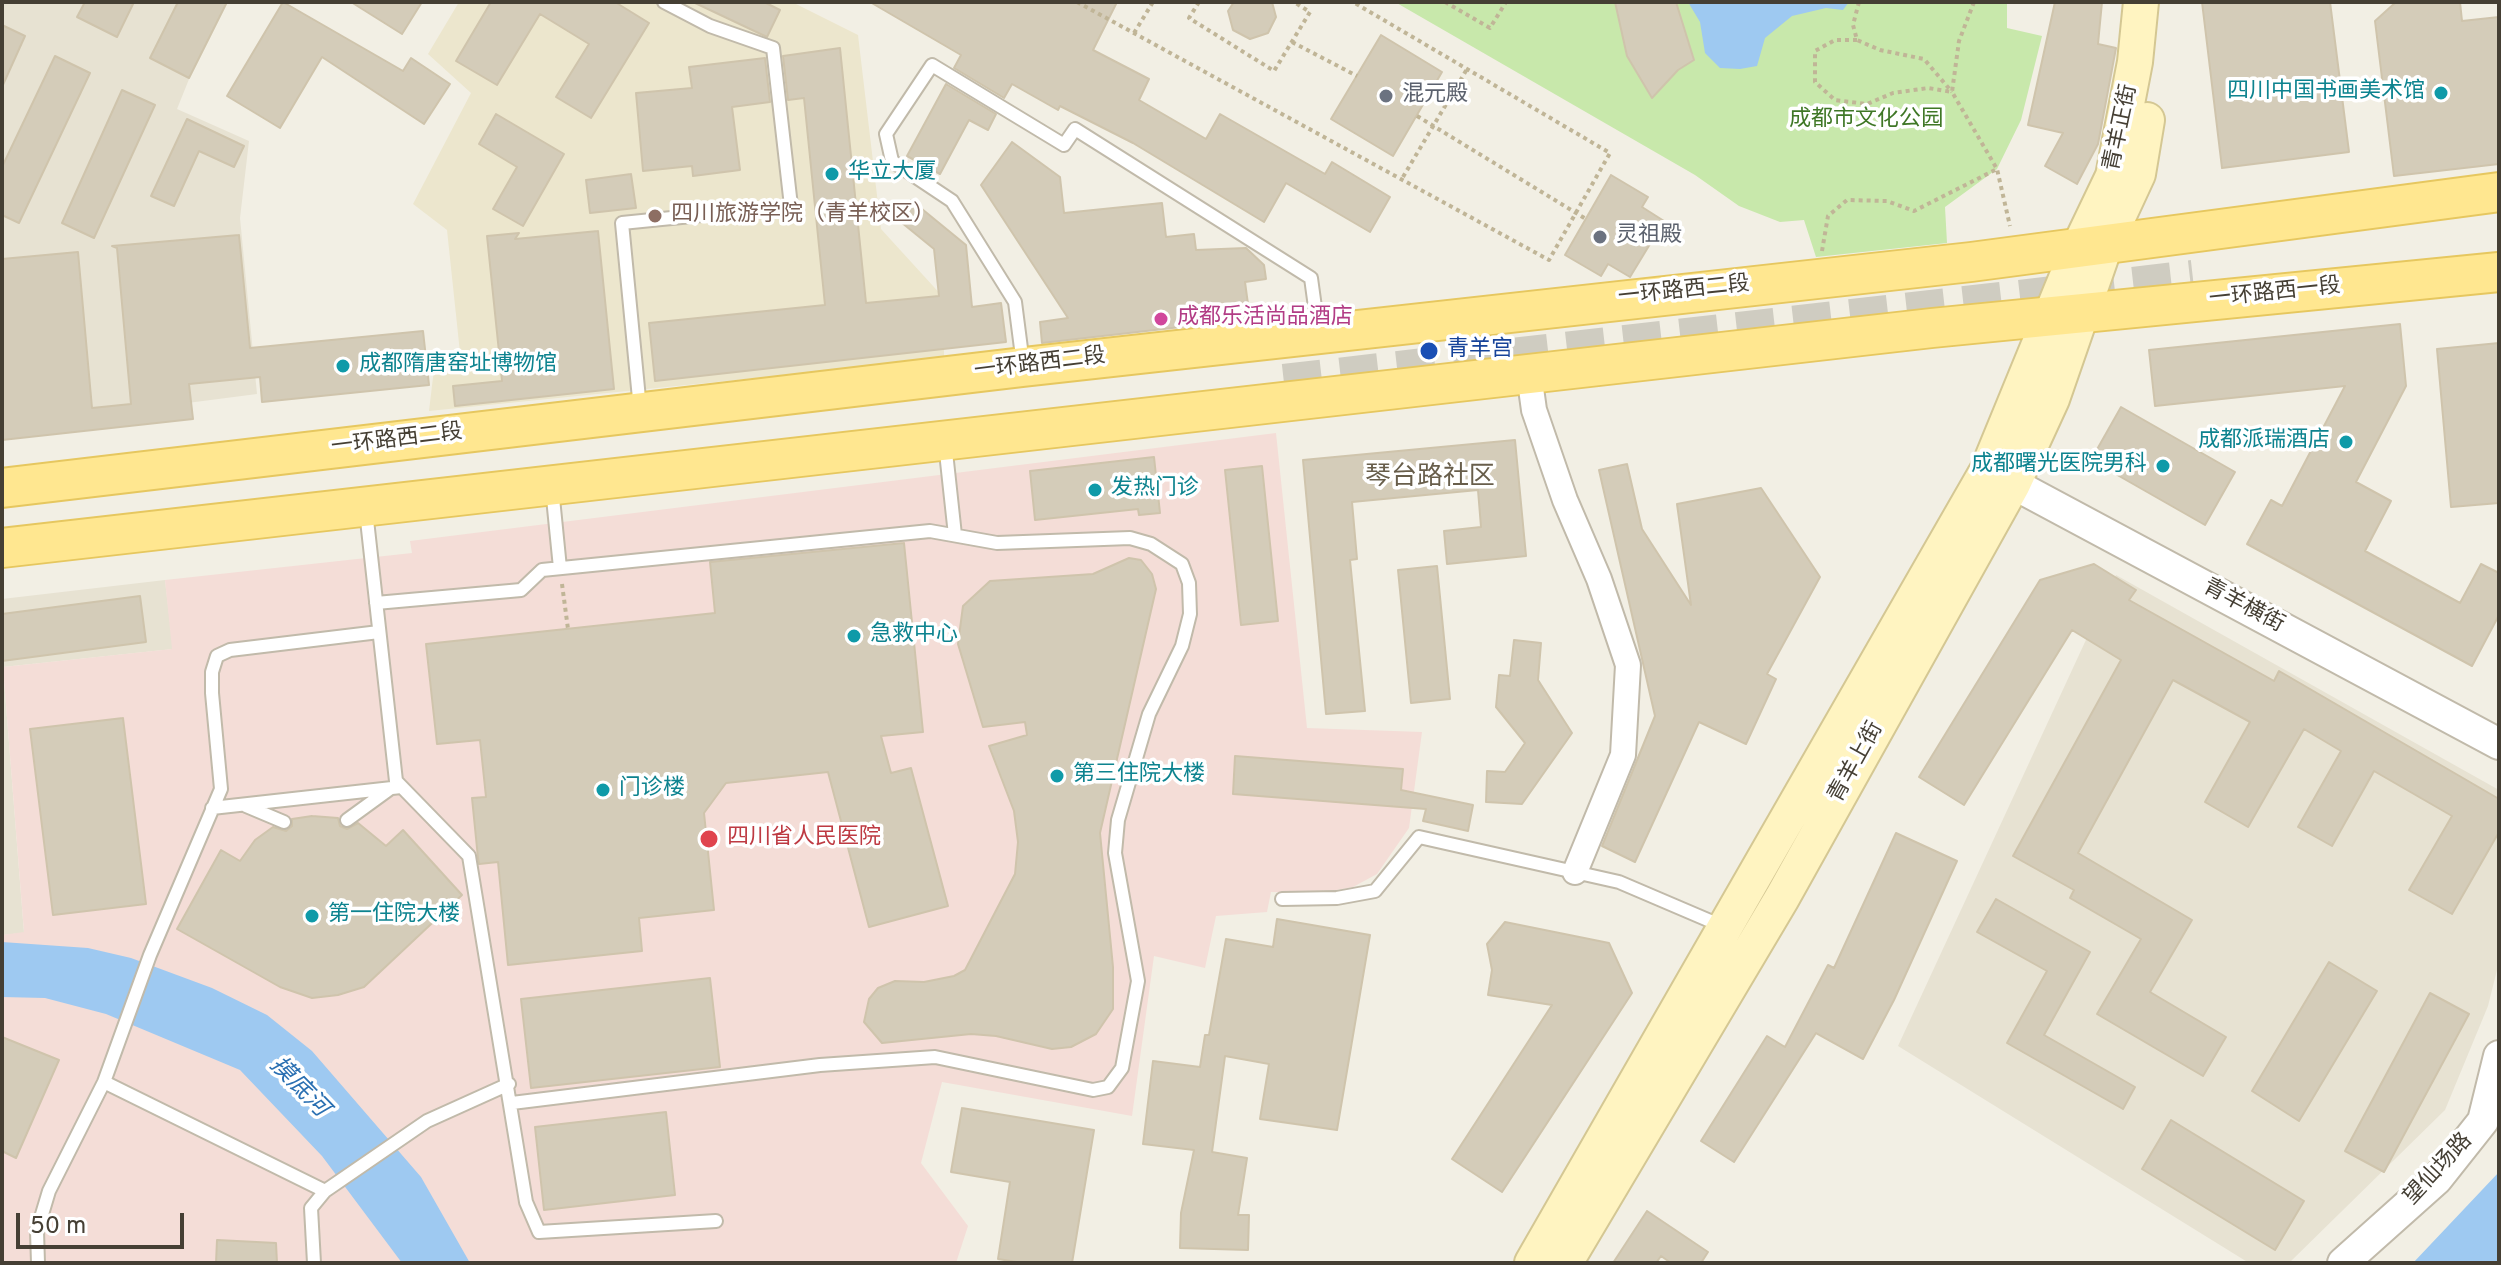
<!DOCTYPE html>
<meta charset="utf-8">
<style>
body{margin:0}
#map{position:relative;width:2501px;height:1265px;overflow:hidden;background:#f2efe4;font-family:Overpass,sans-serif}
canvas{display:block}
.frame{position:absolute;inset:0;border:4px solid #453f34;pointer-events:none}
.scale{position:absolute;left:16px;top:1213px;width:168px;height:36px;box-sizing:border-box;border:4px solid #453f34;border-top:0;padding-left:10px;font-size:24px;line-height:28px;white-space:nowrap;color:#453f34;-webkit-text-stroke:6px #fff;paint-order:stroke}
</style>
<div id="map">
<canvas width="2501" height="1265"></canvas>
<div class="frame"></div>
<div class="scale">50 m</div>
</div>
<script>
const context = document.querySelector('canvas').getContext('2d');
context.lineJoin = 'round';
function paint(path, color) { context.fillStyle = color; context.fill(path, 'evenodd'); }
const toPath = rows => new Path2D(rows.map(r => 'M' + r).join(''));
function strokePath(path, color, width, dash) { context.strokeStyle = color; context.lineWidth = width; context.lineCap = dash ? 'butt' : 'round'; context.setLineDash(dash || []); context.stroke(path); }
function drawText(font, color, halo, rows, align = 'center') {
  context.font = font + ' Overpass,"Noto Sans SC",sans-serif'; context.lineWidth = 7; context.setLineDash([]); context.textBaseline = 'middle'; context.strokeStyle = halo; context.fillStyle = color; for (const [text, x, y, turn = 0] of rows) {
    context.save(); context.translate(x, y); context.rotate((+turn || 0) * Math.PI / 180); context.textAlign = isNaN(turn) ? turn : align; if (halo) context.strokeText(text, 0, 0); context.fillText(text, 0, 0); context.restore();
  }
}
paint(toPath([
 [2,2,220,2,177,109,249,141,240,218,257,394,2,427],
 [2116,575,2499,790,2499,962,2488,1006,2445,1110,2289,1263,2249,1263,1898,1046],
 [165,580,173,649,3,667,24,933,2,935,2,599]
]), '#e7e2d2');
paint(toPath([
 [459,2,792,2,858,35,881,229,944,298,944,359,429,411,434,369,461,362,447,230,413,204,471,93,428,54]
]), '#ece6cd');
paint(toPath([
 [1276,433,1307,728,1422,732,1409,828,1377,874,1353,887,1320,893,1271,892,1267,912,1216,916,1205,968,1154,956,1132,1116,942,1082,921,1163,968,1226,956,1263,2,1263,2,935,24,932,3,667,172,649,165,580,412,553,410,541]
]), '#f4ddd7');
paint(toPath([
 [1395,2,2007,2,2007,28,2042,36,2021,120,1997,169,1945,207,1947,243,1816,257,1804,220,1780,222,1739,206,1695,175]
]), '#c8e8ab');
paint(toPath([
 [1688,2,1849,2,1843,10,1826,8,1792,16,1765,38,1757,66,1740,69,1720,68,1705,53,1700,22],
 [2,942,88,948,131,958,212,988,267,1015,312,1051,421,1177,470,1263,402,1263,322,1156,240,1070,106,1014,45,998,2,997],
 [2499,1172,2499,1263,2413,1263]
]), '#9ec9f1');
const building = toPath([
 [85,2,134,2,117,37,77,17,85,2],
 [178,2,227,2,189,78,150,58,178,2],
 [283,2,403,71,411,58,450,84,424,124,322,57,280,128,227,96,283,2],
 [351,2,422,2,402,34,351,2],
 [491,2,615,2,649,23,591,118,556,97,589,44,540,14,497,85,456,61,491,2],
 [693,2,764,2,780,10,767,37,693,2],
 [870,2,1117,2,1093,50,1149,79,1139,100,1206,139,1220,114,1325,174,1332,162,1390,197,1370,232,1286,183,1264,222,1133,143,1060,106,1058,110,1012,84,1004,98,954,68,961,55,870,2],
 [1234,2,1272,2,1276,17,1268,33,1250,39,1233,30,1228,11,1234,2],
 [1615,2,1676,2,1694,60,1678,70,1652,98,1627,56,1615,2],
 [2055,2,2102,2,2098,44,2116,48,2098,144,2077,184,2045,166,2063,133,2028,125,2055,2],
 [2202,2,2330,2,2349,152,2222,168,2202,2],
 [2396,2,2460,2,2462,21,2499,17,2499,164,2394,176,2375,21,2396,2],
 [2,25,25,36,2,87,2,25],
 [1381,35,1442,72,1393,156,1331,119,1381,35],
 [840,48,866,303,939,296,934,249,896,218,911,200,966,245,972,307,1001,303,1006,342,655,381,649,323,825,305,804,98,788,100,783,56,840,48],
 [55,56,90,73,19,223,2,215,2,167,55,56],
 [765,58,770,102,732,107,740,170,693,176,692,166,643,171,636,93,692,88,689,67,765,58],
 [946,84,996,114,988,130,969,120,940,174,907,156,946,84],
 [122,90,155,105,94,238,62,223,122,90],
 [496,114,564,154,523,226,493,209,517,167,479,144,496,114],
 [187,119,244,146,234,167,199,151,174,206,151,196,187,119],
 [1012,142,1060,177,1064,213,1162,203,1166,237,1194,234,1196,250,1246,248,1264,265,1266,279,1245,282,1250,319,1042,343,1040,322,1068,318,981,185,1012,142],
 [631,174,636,208,590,213,586,180,631,174],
 [1611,175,1648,197,1642,207,1664,221,1630,277,1608,264,1601,276,1565,255,1611,175],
 [598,231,614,389,455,406,453,386,502,381,487,236,519,233,515,239,598,231],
 [239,235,250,348,423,331,429,385,262,402,260,377,189,384,193,419,2,440,2,259,78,252,92,408,131,404,117,248,112,246,239,235],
 [2400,324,2406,386,2356,482,2391,501,2365,551,2460,603,2481,564,2499,573,2499,615,2472,666,2247,544,2271,500,2282,506,2345,386,2155,406,2149,350,2400,324],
 [2499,343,2499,503,2451,507,2437,349,2499,343],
 [2121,407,2235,472,2205,525,2091,460,2121,407],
 [1515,440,1526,556,1447,564,1444,531,1481,527,1478,490,1352,502,1357,559,1350,560,1365,711,1326,714,1303,460,1515,440],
 [1154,457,1160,513,1139,515,1138,509,1035,520,1030,471,1154,457],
 [1627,464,1642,529,1691,605,1677,504,1761,488,1820,577,1767,674,1776,679,1746,744,1699,722,1635,862,1602,846,1655,716,1599,470,1627,464],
 [1262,466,1278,621,1241,625,1225,470,1262,466],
 [904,543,923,732,881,736,891,773,911,768,948,906,869,927,828,772,726,783,704,813,714,910,639,918,642,951,508,965,498,862,479,864,478,858,472,798,486,797,480,740,437,744,426,644,715,613,710,562,904,543],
 [1129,558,1141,560,1152,574,1156,589,1100,833,1113,967,1113,1009,1096,1034,1071,1047,1052,1049,996,1036,971,1034,882,1043,864,1022,869,999,878,988,895,981,924,982,954,976,965,970,1015,874,1018,842,1014,811,989,746,1027,735,1025,722,983,727,958,644,963,606,990,581,1093,574,1129,558],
 [2094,564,2136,590,2129,600,2274,681,2279,671,2499,799,2499,832,2452,914,2409,890,2452,816,2374,771,2332,846,2298,827,2341,751,2304,729,2248,827,2205,802,2250,722,2173,680,2078,853,2192,920,2150,992,2226,1037,2203,1076,2097,1014,2141,939,2070,898,2074,890,2013,856,2121,660,2072,630,1964,805,1919,777,2040,580,2094,564],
 [1437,566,1450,699,1411,703,1398,570,1437,566],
 [140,596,146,642,2,661,2,614,140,596],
 [1514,640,1541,643,1538,680,1572,733,1522,804,1486,802,1487,771,1505,772,1525,743,1496,707,1499,675,1510,676,1514,640],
 [123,718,146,904,53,915,30,729,123,718],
 [1235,756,1403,769,1401,790,1473,805,1468,831,1423,821,1426,809,1233,794,1235,756],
 [312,816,338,818,340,826,347,829,358,823,386,846,403,830,462,895,364,987,338,995,312,998,280,987,177,929,221,850,240,861,255,840,273,827,286,831,292,826,292,819,312,816],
 [1896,833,1957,861,1894,1000,1863,1059,1816,1033,1734,1162,1701,1141,1767,1036,1785,1047,1828,965,1834,968,1896,833],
 [1996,899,2090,952,2044,1035,2135,1087,2123,1109,2007,1043,2047,971,1977,932,1996,899],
 [1277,919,1370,935,1337,1130,1260,1119,1269,1064,1225,1056,1212,1152,1247,1158,1238,1215,1249,1215,1248,1250,1180,1248,1181,1213,1194,1150,1143,1144,1153,1061,1200,1067,1205,1035,1209,1035,1226,939,1273,947,1277,919],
 [1505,922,1609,943,1632,993,1502,1192,1452,1159,1552,1005,1488,995,1492,970,1487,944,1505,922],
 [2329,962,2377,991,2299,1121,2252,1091,2329,962],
 [710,978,720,1067,531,1088,521,999,710,978],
 [2430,993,2469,1014,2384,1172,2345,1151,2430,993],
 [2,1037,59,1060,16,1158,2,1151,2,1037],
 [962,1108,1094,1130,1072,1263,1023,1263,998,1259,1010,1182,951,1172,962,1108],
 [666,1112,675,1195,544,1210,535,1127,666,1112],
 [2171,1120,2304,1201,2275,1250,2142,1169,2171,1120],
 [1647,1211,1708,1252,1701,1263,1671,1263,1661,1256,1656,1263,1613,1263,1647,1211],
 [217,1240,276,1243,277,1263,216,1263,217,1240]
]);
paint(building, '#d4ccb9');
strokePath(building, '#cfc4ac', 2);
strokePath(toPath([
 [1284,383,2193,279]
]), '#cfccc1', 38, [38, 19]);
const service = toPath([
 [1023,364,1015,302,952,201,892,161,886,134,932,65,1064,145,1075,129,1311,278,1318,329],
 [640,409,622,223,791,206,773,48,710,26,664,2],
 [945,443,955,535],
 [552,488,560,568],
 [366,511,396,781,469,856,526,1202,539,1232,716,1221],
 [376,603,521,590,542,570,930,531,997,543,1130,538,1151,544,1182,564,1189,583,1190,614,1182,646,1149,714,1118,820,1115,853,1138,981,1122,1068,1108,1087,1093,1090,935,1057,820,1065,512,1103],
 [246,806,284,822],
 [212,808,401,787],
 [347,820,391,788],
 [1282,899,1337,898,1375,891,1419,837,1619,882,1722,926],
 [104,1082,325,1191],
 [38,1263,37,1231,49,1191,104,1082,150,955,221,789,212,693,212,672,217,656,230,650,379,632],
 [314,1263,311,1208,325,1191,427,1121,509,1084]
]);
const minor = toPath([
 [1529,374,1534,410,1565,500,1599,579,1628,665,1623,755,1575,872]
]);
const tertiary = toPath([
 [1993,473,2499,744],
 [2343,1263,2437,1179,2483,1121,2499,1056]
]);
const secondary = toPath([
 [1532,1263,1987,471,2079,247,2113,176,2135,62,2141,2],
 [1565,1263,1782,898,2013,484,2052,399,2106,243,2138,174,2147,120]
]);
const primary = toPath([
 [2,488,1023,367,1971,262,2499,192],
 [2,548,1932,328,2499,272]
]);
strokePath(service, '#c1baaa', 16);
strokePath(minor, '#c1baaa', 28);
strokePath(tertiary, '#c1baaa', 34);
strokePath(secondary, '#d4c793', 38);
strokePath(primary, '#e6c75f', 42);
strokePath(toPath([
 [1077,2,1549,260,1610,153,1353,2],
 [1199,2,1189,18,1274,71,1310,12,1294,2],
 [1445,2,1490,28,1506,2],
 [1859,2,1853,25,1857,40,1880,50,1924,59,1952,92],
 [1974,2,1959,41,1952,92,1997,169,2010,226],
 [1134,33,1153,2],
 [1857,40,1835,40,1815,51,1815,82,1835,100,1867,104,1893,93,1928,88,1952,92],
 [1292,42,1357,76],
 [1417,116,1586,219],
 [1403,177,1467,69],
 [1822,251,1828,216,1847,200,1887,201,1914,211,1997,169],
 [562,584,568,629]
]), '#c0b597', 4, [4, 4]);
strokePath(service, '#fff', 12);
strokePath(minor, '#fff', 24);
strokePath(tertiary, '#fff', 30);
strokePath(secondary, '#fff4c1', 34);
strokePath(primary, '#ffe790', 38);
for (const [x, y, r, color] of [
 [2441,93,8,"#0f9aa8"],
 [1386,96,8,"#6b7280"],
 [832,174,8,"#0f9aa8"],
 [655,216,8,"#8d6e63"],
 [1600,237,8,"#6b7280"],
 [1161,319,8,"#d1479c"],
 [1429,351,10,"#1a4fb4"],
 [343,366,8,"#0f9aa8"],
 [2346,442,8,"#0f9aa8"],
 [2163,466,8,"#0f9aa8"],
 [1095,490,8,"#0f9aa8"],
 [854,636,8,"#0f9aa8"],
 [1057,776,8,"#0f9aa8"],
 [603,790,8,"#0f9aa8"],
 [709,839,10,"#e0444e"],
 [312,916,8,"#0f9aa8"]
]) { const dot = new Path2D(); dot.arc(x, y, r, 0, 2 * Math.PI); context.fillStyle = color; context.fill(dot); strokePath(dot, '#fff', 3); }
drawText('22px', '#0d838f', '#fff', [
 ["四川中国书画美术馆",2425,93,"right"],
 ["华立大厦",848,174],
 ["成都隋唐窑址博物馆",359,366],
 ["成都派瑞酒店",2330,442,"right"],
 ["成都曙光医院男科",2147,466,"right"],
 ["发热门诊",1111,490],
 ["急救中心",870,636],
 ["第三住院大楼",1073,776],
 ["门诊楼",619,790],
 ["第一住院大楼",328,916]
], 'left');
drawText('22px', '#5b616d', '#fff', [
 ["混元殿",1402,96],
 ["灵祖殿",1616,237]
], 'left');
drawText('22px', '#3f7726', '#fff', [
 ["成都市文化公园",1866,121]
]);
drawText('22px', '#453f34', '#fff', [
 ["青羊正街",2122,128,-78],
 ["一环路西二段",1684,292,-6],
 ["一环路西一段",2275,294,-6],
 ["一环路西二段",1040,365,-7],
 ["一环路西二段",397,441,-7],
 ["青羊横街",2243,607,28],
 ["青羊上街",1857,763,-61],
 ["望仙场路",2439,1170,-47]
]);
drawText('22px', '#785e54', '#fff', [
 ["四川旅游学院（青羊校区）",671,216]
], 'left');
drawText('22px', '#b23c85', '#fff', [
 ["成都乐活尚品酒店",1177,319]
], 'left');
drawText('22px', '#164399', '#fff', [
 ["青羊宫",1447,351]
], 'left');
drawText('22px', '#be3a42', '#fff', [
 ["四川省人民医院",727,839]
], 'left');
drawText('italic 24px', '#2b70b2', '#fff', [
 ["摸底河",298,1088,46]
]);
drawText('26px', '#685e4b', '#fff', [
 ["琴台路社区",1430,479]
]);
</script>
